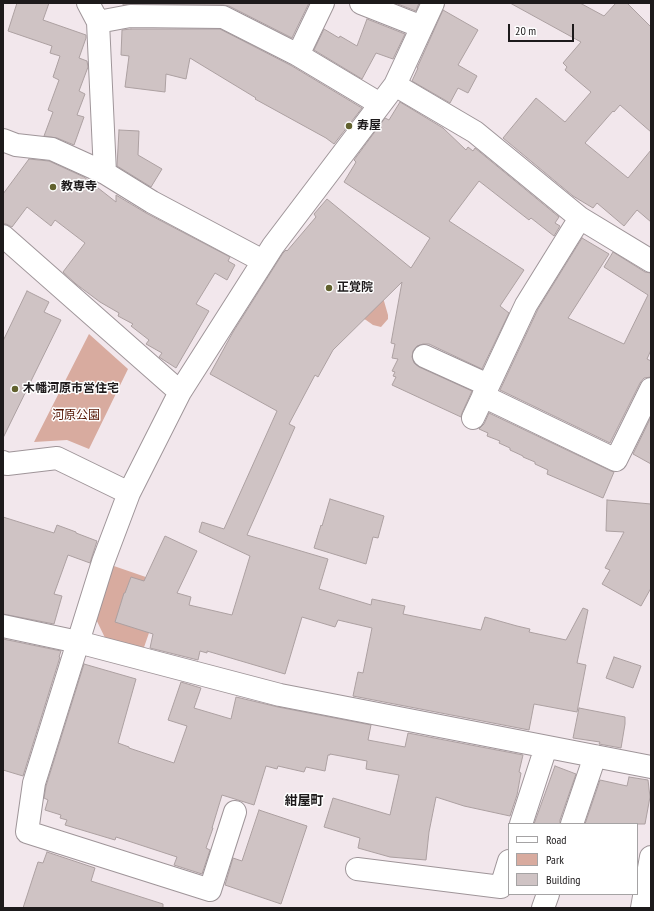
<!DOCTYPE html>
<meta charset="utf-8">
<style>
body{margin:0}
#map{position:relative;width:654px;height:911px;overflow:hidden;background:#f2e7ec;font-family:"PT Sans Narrow",sans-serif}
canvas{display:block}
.frame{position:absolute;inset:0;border:4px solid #1d1a1b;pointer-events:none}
.legend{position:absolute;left:508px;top:823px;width:130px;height:72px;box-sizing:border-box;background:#fff;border:1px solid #a5a3a4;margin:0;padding:5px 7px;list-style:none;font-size:12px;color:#1d1a1b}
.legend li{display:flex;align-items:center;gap:8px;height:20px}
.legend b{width:20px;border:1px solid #a5a3a4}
.scale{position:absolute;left:508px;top:24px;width:66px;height:18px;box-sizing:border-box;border:2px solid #1d1a1b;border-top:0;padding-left:5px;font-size:12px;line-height:14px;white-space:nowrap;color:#1d1a1b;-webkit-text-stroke:3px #fff;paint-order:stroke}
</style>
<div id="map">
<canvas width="654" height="911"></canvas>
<div class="frame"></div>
<ul class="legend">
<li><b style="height:5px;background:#fff"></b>Road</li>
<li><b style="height:11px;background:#d8ab9f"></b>Park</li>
<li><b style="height:11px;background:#cfc3c4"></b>Building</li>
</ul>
<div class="scale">20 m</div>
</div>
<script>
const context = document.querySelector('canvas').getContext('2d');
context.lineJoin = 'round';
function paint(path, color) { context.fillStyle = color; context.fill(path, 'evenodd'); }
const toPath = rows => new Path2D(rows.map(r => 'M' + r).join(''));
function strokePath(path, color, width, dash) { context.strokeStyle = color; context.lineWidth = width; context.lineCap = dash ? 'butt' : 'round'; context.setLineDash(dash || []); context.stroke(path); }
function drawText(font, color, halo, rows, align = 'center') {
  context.font = font + ' "PT Sans Narrow","Noto Sans JP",sans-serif'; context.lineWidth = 3; context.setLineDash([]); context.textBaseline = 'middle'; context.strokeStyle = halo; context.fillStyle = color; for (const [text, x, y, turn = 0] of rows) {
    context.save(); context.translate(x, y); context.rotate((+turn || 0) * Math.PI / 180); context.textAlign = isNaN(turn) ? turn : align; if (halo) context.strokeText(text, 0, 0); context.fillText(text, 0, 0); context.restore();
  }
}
paint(toPath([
 [382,294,388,315,388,319,381,327,373,325,366,320,357,316],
 [89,334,128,369,89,449,67,440,34,442],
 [111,565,166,584,142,653,107,642,94,615]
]), '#d8ab9f');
const building = toPath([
 [17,3,49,3,43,20,86,35,86,38,79,58,87,61,88,67,79,91,85,94,77,115,84,117,74,145,57,138,44,136,53,112,48,110,59,80,53,77,60,56,50,53,52,46,8,31,17,3],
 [123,3,309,3,292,38,229,6,223,5,130,4,123,5,123,3],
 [395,3,419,3,416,11,395,3],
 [510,3,580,3,604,16,616,3,627,3,651,27,651,132,620,105,614,112,613,111,585,143,628,178,651,150,651,222,637,210,624,226,597,203,593,208,573,196,503,138,536,98,565,122,591,92,565,70,567,67,563,63,581,42,510,3],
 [443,10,478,30,458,65,477,76,468,93,458,88,450,103,412,81,418,68,417,68,443,10],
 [367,19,405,34,393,59,376,53,362,79,314,50,324,29,339,38,340,36,357,46,367,19],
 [131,29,220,29,292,66,362,108,334,144,326,138,255,99,256,98,190,58,186,79,166,74,165,92,125,87,129,56,121,55,122,30,131,29],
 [400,102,443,128,466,150,468,147,473,151,475,148,559,217,555,223,560,226,554,236,531,218,529,220,479,181,449,221,524,270,500,306,509,313,482,369,429,344,423,344,417,346,413,351,412,357,414,363,419,367,472,391,462,413,461,417,392,385,396,377,393,376,395,372,392,371,398,359,392,358,395,344,391,343,402,282,333,350,318,377,315,375,289,424,295,427,247,535,328,559,319,589,371,605,372,599,405,606,403,614,481,630,485,617,517,626,530,629,529,632,566,640,583,608,588,610,577,663,586,665,577,712,534,704,529,730,353,696,358,672,363,673,372,628,338,620,335,627,302,617,285,674,207,651,207,653,200,651,198,660,150,648,153,634,115,622,124,593,125,593,131,577,144,581,165,536,197,551,177,593,191,597,189,605,232,615,250,556,199,532,202,522,224,529,277,411,210,374,233,332,283,253,286,250,287,251,316,217,314,214,327,199,411,268,430,238,344,182,356,162,354,160,385,118,389,120,400,102],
 [119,130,139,131,138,155,162,169,151,187,117,166,119,130],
 [29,159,49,161,84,177,116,202,116,195,146,213,230,257,228,261,235,265,227,280,215,273,196,304,209,311,176,368,159,357,162,353,146,344,149,340,131,326,133,324,118,316,119,313,100,302,76,284,63,272,85,243,55,220,51,226,27,207,12,227,6,224,3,224,3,194,29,159],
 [582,238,609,254,568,318,624,344,648,295,604,267,613,252,645,272,651,273,651,350,647,359,651,361,651,377,644,378,640,383,610,443,500,390,538,309,582,238],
 [27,291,49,302,44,312,61,320,3,438,3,341,27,291],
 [489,413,611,471,614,472,603,498,547,474,548,470,535,464,535,462,523,457,523,456,510,450,510,448,499,443,500,441,487,436,488,433,479,429,484,424,489,413],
 [651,417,651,464,633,454,651,417],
 [330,499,384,516,378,538,373,537,366,564,314,548,321,525,322,526,330,499],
 [607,500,651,504,651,588,641,606,602,584,610,570,605,568,624,532,606,531,607,500],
 [3,517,54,533,57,525,76,532,76,533,97,541,90,563,68,555,54,594,62,596,54,624,3,614,3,517],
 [3,639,61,651,59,657,60,657,23,776,3,770,3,639],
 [614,657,641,666,633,688,606,678,614,657],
 [84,664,136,679,118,743,129,747,129,748,174,763,187,726,168,720,181,682,201,688,194,708,231,719,236,697,278,707,371,725,368,740,405,747,408,733,523,755,519,772,521,773,517,795,510,816,464,806,436,797,429,832,426,860,390,857,358,848,360,838,324,827,333,798,390,815,399,775,366,769,367,761,330,754,330,755,328,755,325,771,306,767,304,772,278,766,277,769,266,766,254,805,222,795,212,828,213,828,206,848,210,850,202,874,174,865,177,857,116,837,115,840,65,825,67,820,60,818,61,815,45,810,48,800,44,798,46,786,84,664],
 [579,708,625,717,625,724,621,748,599,744,600,742,573,738,579,708],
 [555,766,576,774,560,820,560,824,534,824,555,766],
 [629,777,648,780,650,797,645,824,585,824,600,780,627,786,629,777],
 [259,810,307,826,281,904,225,885,233,858,242,861,259,810],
 [47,852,95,868,91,881,163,904,163,908,23,908,38,862,43,863,47,852]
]);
paint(building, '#cfc3c4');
strokePath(building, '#aca0a1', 1);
const minor = toPath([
 [88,3,98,22,105,173],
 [361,3,422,27],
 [98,22,130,16,223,17,298,55,380,104],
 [298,55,323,3],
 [395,85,475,132,580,218,651,261],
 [3,140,16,145,52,149,105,173,152,202,263,261],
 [3,236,180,392],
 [424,356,488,385],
 [483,396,616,460,651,389],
 [473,418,526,305,580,218],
 [3,462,7,464,57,458,129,493],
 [3,626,78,642,280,695,651,767],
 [235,812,210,890,27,832,34,783,103,562,129,493,180,392,273,246,395,85,433,3],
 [521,824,546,747],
 [572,824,595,756],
 [357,869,501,887,509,861],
 [543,908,548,894],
 [642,908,651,857]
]);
strokePath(minor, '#9f9599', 24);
strokePath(minor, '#fff', 22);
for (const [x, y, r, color] of [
 [349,126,4,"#61612e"],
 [53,187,4,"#61612e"],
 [329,288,4,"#61612e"],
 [15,389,4,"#61612e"]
]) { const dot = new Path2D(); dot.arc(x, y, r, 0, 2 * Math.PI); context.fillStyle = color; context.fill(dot); strokePath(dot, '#fff', 1.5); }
drawText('bold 12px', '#1d1a1b', '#fff', [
 ["寿屋",357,126],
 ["教専寺",61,187],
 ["正覚院",337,288],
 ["木幡河原市営住宅",23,389]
], 'left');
drawText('12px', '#541402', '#fff', [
 ["河原公園",76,416]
]);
drawText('bold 13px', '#1d1a1b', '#fff', [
 ["紺屋町",304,801]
]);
</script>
